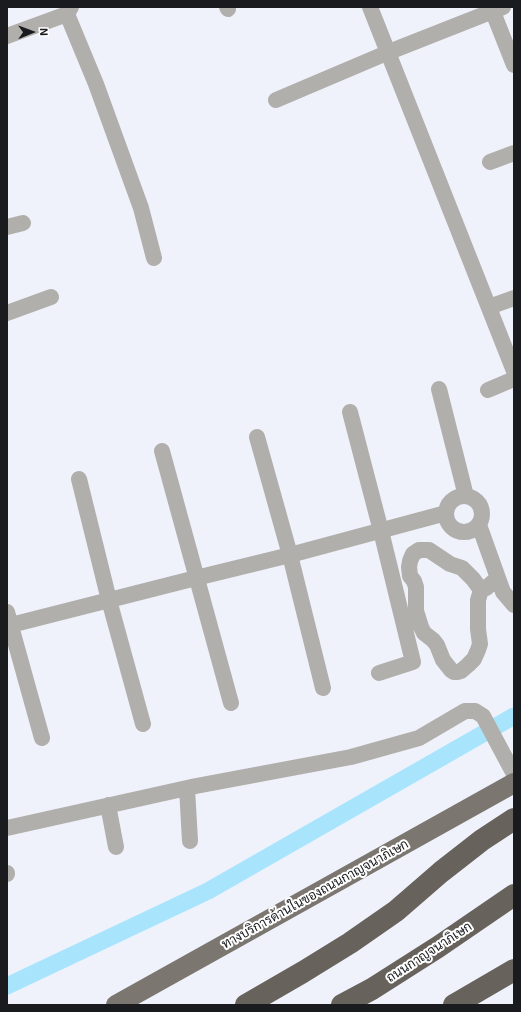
<!DOCTYPE html>
<meta charset="utf-8">
<style>
body{margin:0}
#map{position:relative;width:521px;height:1012px;overflow:hidden;background:#eff2fb;font-family:"Exo 2",sans-serif}
canvas{display:block}
.frame{position:absolute;inset:0;border:8px solid #1a1b1e;pointer-events:none}
.north{position:absolute;left:12px;top:12px;width:40px;height:40px;-webkit-text-stroke:3px #fff;paint-order:stroke;rotate:89deg;font-size:11px;font-weight:700;line-height:16px;text-align:center;color:#1a1b1e}
.north::after{content:'';display:block;margin:auto;width:14px;height:18px;background:#1a1b1e;clip-path:polygon(50% 0,100% 100%,50% 72%,0 100%)}
</style>
<div id="map">
<canvas width="521" height="1012"></canvas>
<div class="frame"></div>
<div class="north">N</div>
</div>
<script>
const context = document.querySelector('canvas').getContext('2d');
context.lineJoin = 'round';
const toPath = rows => new Path2D(rows.map(r => 'M' + r).join(''));
function strokePath(path, color, width, dash) { context.strokeStyle = color; context.lineWidth = width; context.lineCap = dash ? 'butt' : 'round'; context.setLineDash(dash || []); context.stroke(path); }
function drawText(font, color, halo, rows, align = 'center') {
  context.font = font + ' "Exo 2",Sarabun,sans-serif'; context.lineWidth = 4; context.setLineDash([]); context.textBaseline = 'middle'; context.strokeStyle = halo; context.fillStyle = color; for (const [text, x, y, turn = 0] of rows) {
    context.save(); context.translate(x, y); context.rotate((+turn || 0) * Math.PI / 180); context.textAlign = isNaN(turn) ? turn : align; if (halo) context.strokeText(text, 0, 0); context.fillText(text, 0, 0); context.restore();
  }
}
strokePath(toPath([
 [7,986,208,891,514,716]
]), '#a8e5fd', 17);
strokePath(toPath([
 [227,7,228,9],
 [370,7,514,371],
 [491,7,514,65],
 [67,14,96,84,141,208,154,258],
 [7,36,67,14,71,7],
 [276,100,389,52,503,7],
 [490,162,514,153],
 [7,227,23,223],
 [489,307,514,298],
 [7,313,51,297],
 [439,389,466,496],
 [488,390,514,379],
 [350,412,381,531,413,662,379,673],
 [257,437,290,555,323,688],
 [162,451,231,703],
 [79,479,109,600,143,724],
 '446 514a18 18 0 1 1 36 0a18 18 0 1 1-36 0Z',
 [479,525,503,592,514,605],
 [481,590,473,579,462,568,450,564,429,550,419,550,413,554,410,561,409,567,410,576,414,581,416,587,416,611,421,627,424,633,433,640,437,645,443,660,451,670,454,672,458,672,461,671,468,665,474,659,478,650,480,644,478,629,478,600,481,590,486,588,498,578],
 [7,612,42,738],
 [7,626,196,578,290,555,446,513],
 [187,788,190,841],
 [108,805,116,847],
 [7,828,196,786,351,757,419,738,465,711,475,711,483,716,514,774],
 [7,873,7,874]
]), '#b1afab', 16);
strokePath(toPath([
 [116,1005,514,783]
]), '#7b7670', 20);
strokePath(toPath([
 [246,1005,303,972,350,943,396,911,441,872,482,840,514,819],
 [342,1005,372,989,438,947,514,895],
 [454,1005,514,970]
]), '#68625c', 22);
drawText('13px', '#1a1b1e', '#fff', [
 ["ทางบริการด้านในของถนนกาญจนาภิเษก",315,894,-29],
 ["ถนนกาญจนาภิเษก",429,952,-33]
]);
</script>
